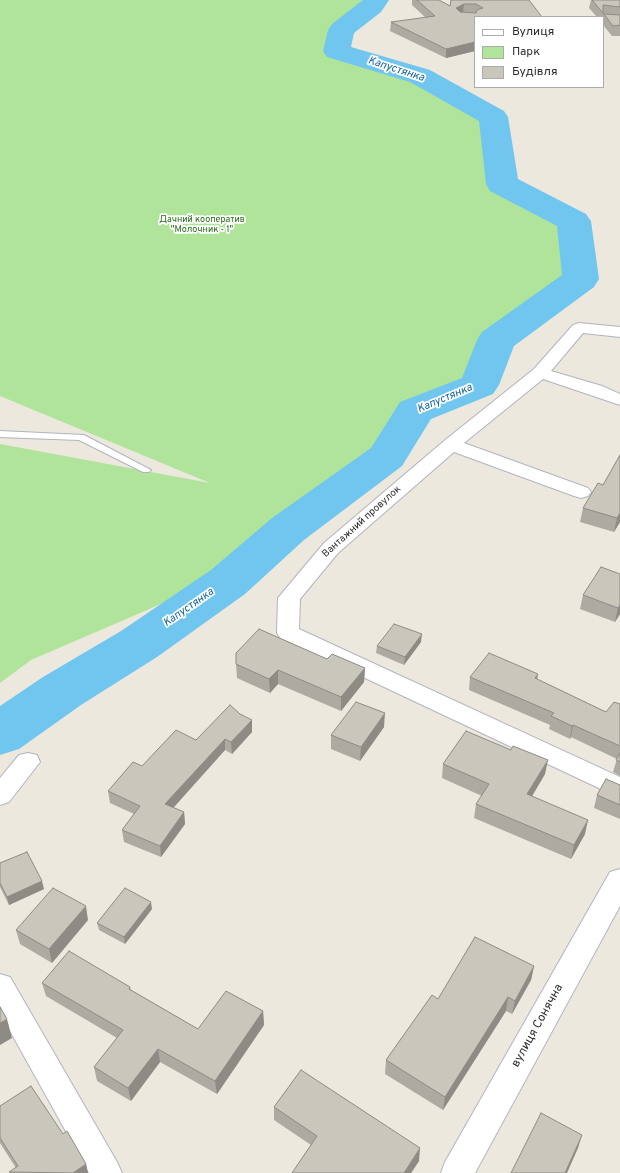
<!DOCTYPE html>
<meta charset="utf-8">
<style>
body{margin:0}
#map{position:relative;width:620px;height:1173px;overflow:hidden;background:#ede8de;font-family:Overpass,sans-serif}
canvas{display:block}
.legend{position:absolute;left:474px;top:16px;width:130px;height:72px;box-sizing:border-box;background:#fff;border:1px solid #ababab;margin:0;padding:5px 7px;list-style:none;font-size:12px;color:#2c2c2c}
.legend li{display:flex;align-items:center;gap:8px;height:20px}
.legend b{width:20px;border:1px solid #ababab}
</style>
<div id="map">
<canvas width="620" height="1173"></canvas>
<ul class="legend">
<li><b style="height:5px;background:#fff"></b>Вулиця</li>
<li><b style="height:11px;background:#afe49a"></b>Парк</li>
<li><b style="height:11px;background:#c9c6bc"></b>Будівля</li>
</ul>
</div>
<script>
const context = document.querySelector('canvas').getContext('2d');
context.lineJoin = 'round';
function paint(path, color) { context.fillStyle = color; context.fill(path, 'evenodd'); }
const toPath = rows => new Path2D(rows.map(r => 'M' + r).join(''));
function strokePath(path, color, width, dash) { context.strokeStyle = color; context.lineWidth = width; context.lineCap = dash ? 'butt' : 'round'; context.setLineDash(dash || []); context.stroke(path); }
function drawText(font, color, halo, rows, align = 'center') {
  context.font = font + ' Overpass,sans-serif'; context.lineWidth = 3.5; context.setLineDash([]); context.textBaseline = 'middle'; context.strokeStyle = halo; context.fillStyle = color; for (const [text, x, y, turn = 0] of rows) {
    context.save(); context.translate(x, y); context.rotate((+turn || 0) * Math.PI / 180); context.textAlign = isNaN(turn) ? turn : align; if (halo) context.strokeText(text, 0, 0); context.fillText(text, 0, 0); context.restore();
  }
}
paint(toPath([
 [0,0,363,0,349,16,332,28,324,52,406,77,478,113,494,188,557,221,567,276,484,334,464,381,400,404,371,455,305,495,212,582,31,660,0,683,0,444,210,483,0,396]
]), '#afe49a');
paint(toPath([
 [363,0,389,0,381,12,354,33,351,47,430,70,504,111,508,117,518,179,586,214,591,221,599,279,594,287,514,346,499,385,493,394,431,419,402,466,304,540,245,594,157,657,81,705,19,749,0,755,0,706,43,677,121,631,211,570,272,518,371,448,400,402,462,378,477,340,482,332,562,275,557,226,490,191,486,184,479,121,410,82,327,57,323,51,328,30,332,24,363,0]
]), '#71c6f0');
const lane = toPath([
 [0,431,84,435,151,470,149,472,143,472,79,440,0,437,0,431]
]);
const street = toPath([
 [579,323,620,327,620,337,583,333,551,371,602,386,620,394,620,405,543,379,464,443,588,488,591,492,588,496,581,498,574,496,454,452,338,553,300,599,299,629,620,777,620,798,280,638,277,633,278,598,324,543,444,441,534,369,573,325,579,323],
 [28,753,37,755,40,762,9,802,0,805,0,778,19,755,28,753],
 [0,974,10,977,117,1162,122,1173,89,1173,0,1013,0,974]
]);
const secondary = toPath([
 [620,869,620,906,475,1173,441,1173,445,1162,610,872,620,869]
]);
strokePath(lane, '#b2b3bf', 2);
strokePath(street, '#b2b3bf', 2);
strokePath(secondary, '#b2b3bf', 2);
paint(lane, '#fff');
paint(street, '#fff');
paint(secondary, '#fff');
paint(toPath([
 [412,0,439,0,450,6,451,0,529,0,475,17,475,51,446,58,390,31,391,22,426,18,412,5],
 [591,0,620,0,620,36,612,36,603,25,604,16,603,16,602,17,597,17,589,8],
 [620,455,620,522,614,532,580,522,583,508,603,485],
 [620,574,620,614,615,622,580,609,583,595],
 [421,642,404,665,376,653,377,646],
 [327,659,365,668,364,682,341,711,278,684,270,693,237,678,236,664],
 [470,677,537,680,606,712,620,704,620,776,613,772,617,759,571,737,570,739,549,729,550,725,469,690],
 [384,727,360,761,331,749,331,735],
 [252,732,232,754,225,750,173,808,184,812,185,824,161,857,124,842,122,830,134,814,110,803,108,791,142,766,196,740],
 [511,750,545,774,532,796,585,834,571,859,474,818,476,804,482,796,442,778,443,764],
 [620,785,620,819,594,808,597,795],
 [0,863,44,889,9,905,0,887],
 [152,909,125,944,99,930,97,923],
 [88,920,52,963,20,944,16,930],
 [534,966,531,980,512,1014,506,1011,443,1110,385,1074,386,1060,438,999],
 [42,983,130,987,131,990,198,1029,263,1011,264,1025,217,1094,160,1062,131,1101,97,1081,94,1067,117,1038,46,996],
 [0,1106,63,1134,86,1164,88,1173,9,1173,16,1168,0,1143],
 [274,1107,419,1161,411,1173,292,1173,311,1145,274,1120]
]), '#adaaa2');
paint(toPath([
 [464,4,463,12,456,17,456,8],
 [475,42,475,51,446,58,446,49],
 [620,513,620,522,614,532,617,518],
 [620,605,620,614,615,622,618,608],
 [422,634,421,642,404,665,405,657],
 [365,668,364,682,341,711,341,697],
 [278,670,278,684,270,693,269,679],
 [538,674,536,686,535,678],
 [385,713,384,727,360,761,361,747],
 [252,720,252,732,232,754,231,742],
 [573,725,571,737,570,739,572,726],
 [225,739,225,750,166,816,165,804],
 [548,760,545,774,525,808,527,794],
 [184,812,185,824,161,857,160,846],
 [588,820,585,834,571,859,574,845],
 [42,881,44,889,9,905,7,897],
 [151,902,152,909,125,944,124,937],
 [86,906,88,920,52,963,49,949],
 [534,966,531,980,512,1014,515,1001],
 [508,997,506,1011,443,1110,445,1097],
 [263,1011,264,1025,217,1094,215,1081],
 [7,1019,12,1038,0,1045,0,1023],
 [158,1049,160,1062,131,1101,128,1088],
 [582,1135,578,1148,567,1173,565,1173],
 [420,1148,419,1161,411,1173,404,1173],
 [86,1164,88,1173,73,1173]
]), '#8d8b84');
const building = toPath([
 [417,0,439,0,450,6,451,0,529,0,542,17,475,17,475,42,446,49,391,22,435,16,417,0],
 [464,4,476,4,483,8,477,10,476,13,460,12,456,8,464,4],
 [592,0,620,0,620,7,603,5,603,13,592,0],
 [604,14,620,15,620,25,613,26,604,14],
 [620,455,620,513,617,518,583,508,598,483,603,485,620,455],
 [601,567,620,574,620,605,618,608,583,595,601,567],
 [394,624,422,634,405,657,377,646,394,624],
 [259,629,327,659,332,654,365,668,341,697,278,670,269,679,236,664,236,653,259,629],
 [489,653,538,674,535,678,606,712,614,702,620,704,620,746,573,725,572,726,551,716,554,713,470,677,489,653],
 [356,702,385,713,361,747,331,735,356,702],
 [230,705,240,714,252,720,231,742,225,739,165,804,184,812,160,846,122,830,140,806,108,791,133,762,142,766,176,730,196,740,230,705],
 [466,731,511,750,513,746,548,760,527,794,588,820,574,845,476,804,489,784,443,764,466,731],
 [620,753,620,762,616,760,620,753],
 [606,779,620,785,620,805,597,795,606,779],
 [27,852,42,881,7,897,0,883,0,863,27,852],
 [53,888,86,906,49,949,16,930,53,888],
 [125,888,151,902,124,937,97,923,125,888],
 [475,937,534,966,515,1001,508,997,445,1097,386,1060,432,995,438,999,475,937],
 [69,951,130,987,129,989,198,1029,226,991,263,1011,215,1081,158,1049,128,1088,94,1067,123,1030,42,983,69,951],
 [0,1007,7,1019,0,1023,0,1007],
 [301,1070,420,1148,404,1173,292,1173,317,1136,274,1107,301,1070],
 [31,1086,63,1134,67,1131,86,1164,73,1173,9,1172,18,1166,0,1138,0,1106,31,1086],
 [541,1113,582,1135,565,1173,511,1173,541,1113]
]);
paint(building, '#c9c6bc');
strokePath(building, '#8d8b84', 1);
drawText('9px', '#266a1a', '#fff', [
 ["Дачний кооператив",202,220],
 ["\"Молочник - 1\"",202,230]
]);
drawText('10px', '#2c2c2c', '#fff', [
 ["Вантажний провулок",362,522,-42]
]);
drawText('italic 11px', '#0d649f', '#fff', [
 ["Капустянка",396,70,18],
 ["Капустянка",445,399,-23],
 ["Капустянка",189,608,-35]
]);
drawText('12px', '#2c2c2c', '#fff', [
 ["вулиця Сонячна",538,1026,-61]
]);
</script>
